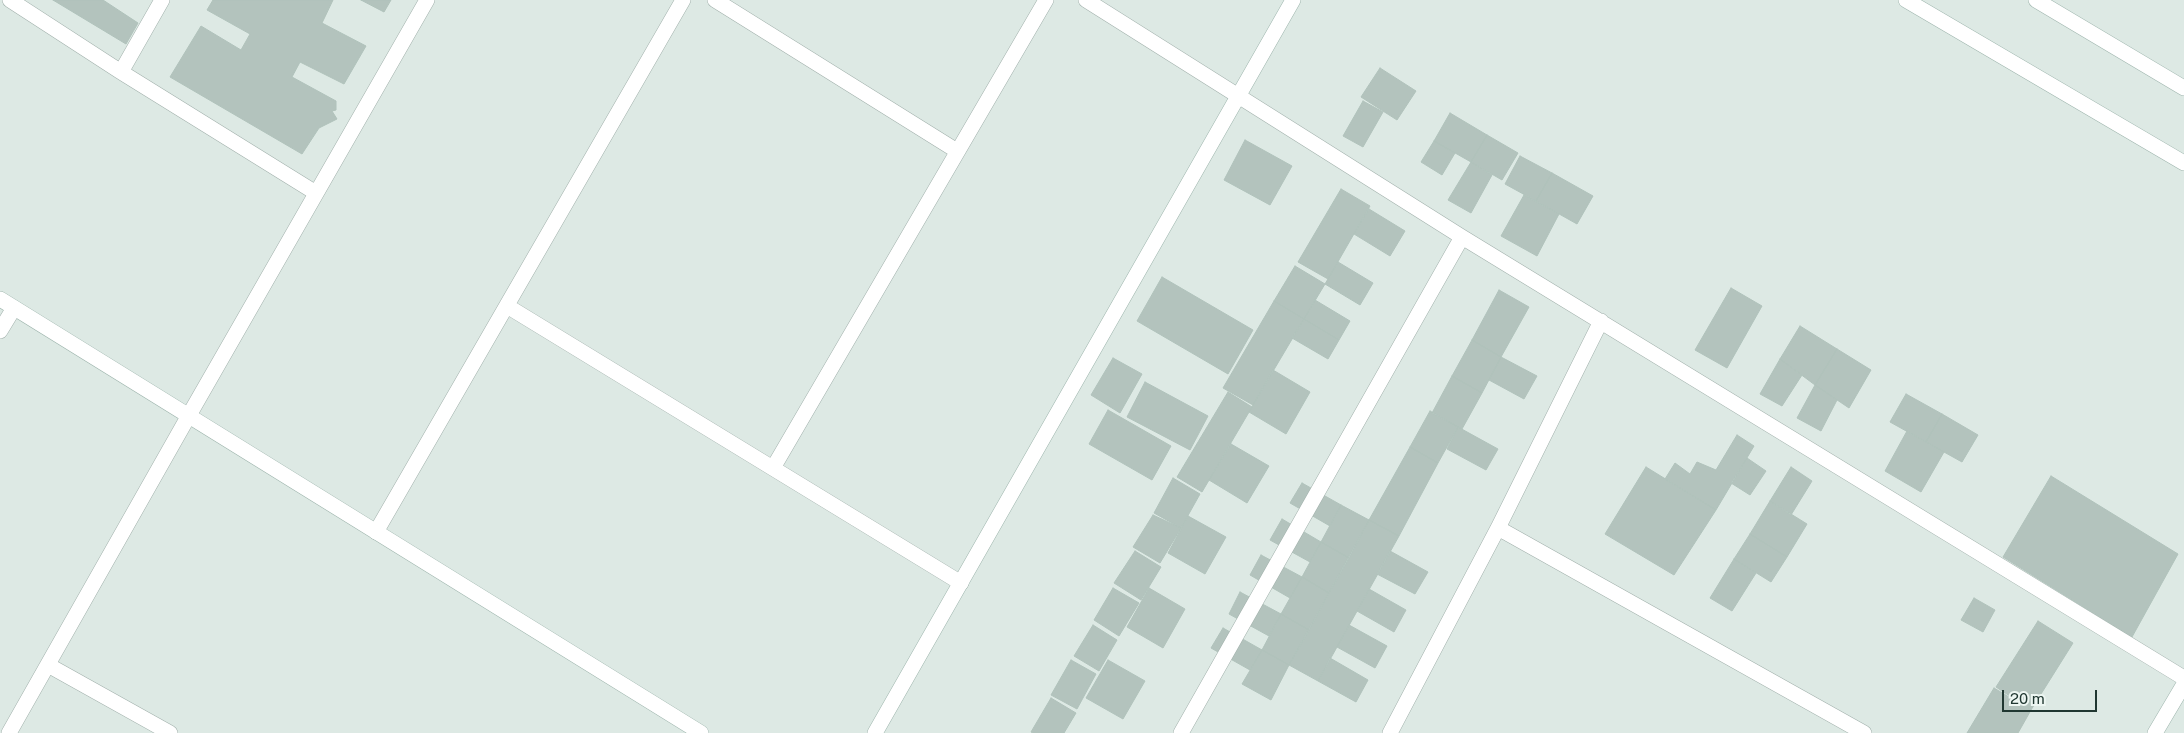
<!DOCTYPE html>
<style>
body{margin:0}
#map{position:relative;width:2184px;height:733px;overflow:hidden;background:#dde9e4;font-family:"Public Sans",sans-serif}
canvas{display:block}
.scale{position:absolute;left:2002px;top:690px;width:95px;height:22px;box-sizing:border-box;border:2px solid #203731;border-top:0;padding-left:6px;font-size:15px;line-height:18px;white-space:nowrap;color:#203731;-webkit-text-stroke:4px #edf6f2;paint-order:stroke}
</style>
<div id="map">
<canvas width="2184" height="733"></canvas>
<div class="scale">20 m</div>
</div>
<script>
const context = document.querySelector('canvas').getContext('2d');
context.lineJoin = 'round';
function paint(path, color) { context.fillStyle = color; context.fill(path, 'evenodd'); }
const toPath = rows => new Path2D(rows.map(r => 'M' + r).join(''));
function strokePath(path, color, width, dash) { context.strokeStyle = color; context.lineWidth = width; context.lineCap = dash ? 'butt' : 'round'; context.setLineDash(dash || []); context.stroke(path); }
const building = toPath([
 [53,0,103,0,138,23,126,44,53,0],
 [213,0,333,0,322,23,366,46,344,84,300,62,292,77,336,101,336,110,332,111,337,119,319,128,302,154,170,77,201,26,241,50,250,34,207,10,213,0],
 [361,0,391,0,384,12,361,0],
 [1380,68,1416,91,1397,120,1361,97,1380,68],
 [1363,101,1383,112,1363,147,1343,136,1363,101],
 [1450,113,1487,135,1471,162,1434,141,1450,113],
 [1487,135,1518,153,1502,180,1471,162,1487,135],
 [1245,140,1292,166,1270,205,1224,180,1245,140],
 [1434,141,1455,153,1442,175,1421,162,1434,141],
 [1520,156,1552,173,1536,201,1505,184,1520,156],
 [1471,162,1492,175,1471,213,1448,200,1471,162],
 [1552,173,1593,196,1577,224,1536,201,1552,173],
 [1341,189,1370,206,1328,279,1298,262,1341,189],
 [1524,195,1559,214,1537,256,1501,236,1524,195],
 [1369,209,1405,231,1390,256,1354,234,1369,209],
 [1338,262,1373,283,1360,305,1325,284,1338,262],
 [1295,266,1325,284,1304,319,1274,301,1295,266],
 [1162,277,1253,330,1228,374,1137,321,1162,277],
 [1731,288,1762,306,1727,368,1695,350,1731,288],
 [1499,290,1529,307,1501,357,1472,340,1499,290],
 [1315,300,1350,321,1339,340,1304,319,1315,300],
 [1274,301,1304,319,1253,405,1223,388,1274,301],
 [1304,319,1339,340,1328,359,1292,338,1304,319],
 [1800,326,1837,349,1815,385,1780,359,1800,326],
 [1472,340,1501,357,1482,393,1452,376,1472,340],
 [1837,349,1871,370,1849,408,1815,385,1837,349],
 [1501,357,1537,376,1524,399,1489,380,1501,357],
 [1113,358,1142,374,1120,413,1091,395,1113,358],
 [1780,359,1802,375,1782,406,1760,394,1780,359],
 [1273,370,1310,392,1286,434,1249,412,1273,370],
 [1452,376,1482,393,1462,429,1432,413,1452,376],
 [1145,382,1208,416,1190,450,1127,417,1145,382],
 [1815,385,1837,400,1821,431,1797,418,1815,385],
 [1228,392,1252,407,1202,492,1177,477,1228,392],
 [1906,394,1942,414,1926,442,1890,422,1906,394],
 [1108,410,1171,446,1152,480,1089,444,1108,410],
 [1430,411,1458,427,1438,463,1410,447,1430,411],
 [1942,414,1978,435,1962,462,1926,442,1942,414],
 [1458,427,1498,449,1486,470,1447,449,1458,427],
 [1907,431,1944,452,1921,492,1885,471,1907,431],
 [1737,435,1754,446,1716,510,1665,479,1675,463,1690,474,1697,462,1716,470,1737,435],
 [1231,444,1269,466,1247,503,1209,480,1231,444],
 [1410,447,1438,463,1399,536,1369,520,1410,447],
 [1747,458,1766,471,1750,495,1731,483,1747,458],
 [1646,467,1716,510,1674,575,1605,534,1646,467],
 [1791,467,1812,481,1791,515,1770,501,1791,467],
 [2051,476,2178,554,2132,637,2003,557,2051,476],
 [1173,478,1200,494,1181,528,1154,513,1173,478],
 [1302,483,1341,505,1330,526,1290,503,1302,483],
 [1770,501,1807,524,1787,557,1750,534,1770,501],
 [1341,505,1369,520,1349,558,1321,542,1341,505],
 [1153,515,1181,528,1160,563,1133,547,1153,515],
 [1188,516,1226,537,1205,574,1168,553,1188,516],
 [1282,519,1321,542,1310,562,1270,540,1282,519],
 [1369,520,1399,536,1318,681,1289,665,1369,520],
 [1750,534,1787,557,1771,582,1734,559,1750,534],
 [1321,542,1349,558,1329,593,1302,577,1321,542],
 [1135,551,1161,567,1141,600,1114,583,1135,551],
 [1390,551,1428,572,1415,594,1377,574,1390,551],
 [1261,555,1302,577,1290,598,1250,575,1261,555],
 [1734,559,1756,573,1732,611,1710,598,1734,559],
 [1302,577,1329,593,1309,630,1281,614,1302,577],
 [1113,588,1139,603,1119,636,1094,620,1113,588],
 [1149,588,1185,609,1163,648,1127,627,1149,588],
 [1369,589,1406,610,1394,632,1357,611,1369,589],
 [1240,592,1281,614,1269,636,1229,614,1240,592],
 [1974,598,1995,610,1983,632,1961,620,1974,598],
 [1281,614,1309,630,1289,665,1262,650,1281,614],
 [2038,621,2073,643,2031,710,1996,687,2038,621],
 [1093,625,1117,640,1099,671,1074,656,1093,625],
 [1349,625,1387,646,1375,668,1337,647,1349,625],
 [1223,628,1262,650,1250,670,1211,648,1223,628],
 [1262,650,1289,665,1271,700,1242,684,1262,650],
 [1330,658,1368,680,1356,702,1318,681,1330,658],
 [1071,660,1096,674,1077,709,1051,695,1071,660],
 [1108,660,1145,681,1123,719,1086,698,1108,660],
 [1994,688,2031,710,2018,733,1967,733,1994,688],
 [1051,698,1076,713,1064,733,1033,733,1031,732,1051,698]
]);
paint(building, '#b3c3bd');
strokePath(building, '#b0c2bb', 1);
const street = toPath([
 [10,0,121,72,316,193],
 [715,0,957,151],
 [1086,0,1462,237,2184,678],
 [121,72,162,0],
 [507,306,961,583],
 [0,331,14,308],
 [773,468,1046,0],
 [1498,528,1864,733],
 [376,532,683,0],
 [48,665,170,733],
 [9,733,188,417,427,0],
 [1181,733,1462,237],
 [1390,733,1498,528,1601,321]
]);
const secondary = toPath([
 [1906,0,2184,163],
 [2036,0,2184,88],
 [0,299,701,733],
 [875,733,1293,0],
 [2155,733,2184,684]
]);
strokePath(street, '#a1b0ab', 16);
strokePath(secondary, '#9db4ac', 16);
strokePath(street, '#fff', 15);
strokePath(secondary, '#fff', 15);
</script>
